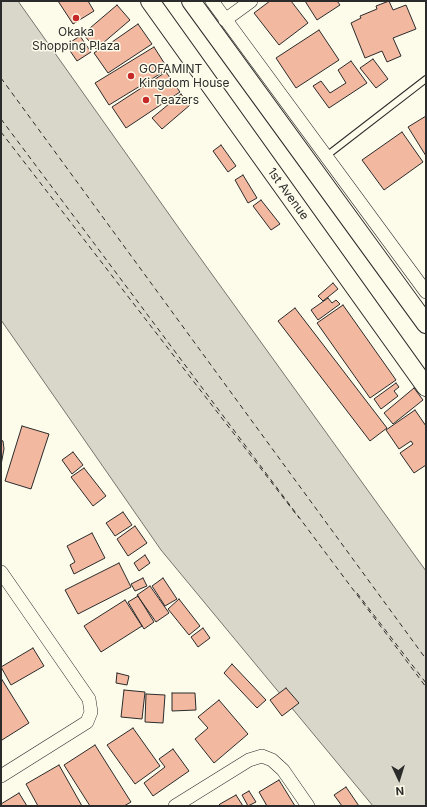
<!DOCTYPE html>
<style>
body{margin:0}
#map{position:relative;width:427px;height:807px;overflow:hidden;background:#fdfbea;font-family:Inter,sans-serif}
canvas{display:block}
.frame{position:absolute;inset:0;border:2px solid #2b2b2b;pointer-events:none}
.north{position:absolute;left:379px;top:759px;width:40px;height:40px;-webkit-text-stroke:3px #fdfbea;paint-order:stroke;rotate:176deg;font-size:11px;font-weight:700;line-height:16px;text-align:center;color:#2b2b2b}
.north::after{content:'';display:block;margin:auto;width:14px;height:18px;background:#2b2b2b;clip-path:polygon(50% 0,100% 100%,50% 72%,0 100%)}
</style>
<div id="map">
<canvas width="427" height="807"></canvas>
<div class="frame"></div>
<div class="north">N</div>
</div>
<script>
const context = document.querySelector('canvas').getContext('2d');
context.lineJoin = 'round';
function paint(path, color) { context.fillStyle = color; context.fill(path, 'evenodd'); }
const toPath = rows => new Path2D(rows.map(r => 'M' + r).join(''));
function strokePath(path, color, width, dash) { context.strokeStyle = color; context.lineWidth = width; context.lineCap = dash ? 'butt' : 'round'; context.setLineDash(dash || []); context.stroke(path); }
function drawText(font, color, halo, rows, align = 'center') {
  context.font = font + ' Inter,sans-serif'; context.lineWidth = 3; context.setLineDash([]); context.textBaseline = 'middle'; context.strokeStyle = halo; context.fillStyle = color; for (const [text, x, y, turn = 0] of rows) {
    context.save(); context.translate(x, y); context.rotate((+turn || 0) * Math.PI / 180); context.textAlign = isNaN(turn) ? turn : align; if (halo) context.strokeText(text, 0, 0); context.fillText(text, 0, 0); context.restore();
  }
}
const water = toPath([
 [1,1,18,1,188,241,426,571,426,806,373,806,161,550,1,320,1,1]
]);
paint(water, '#d8d7c9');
strokePath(water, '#74746e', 1);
strokePath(toPath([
 [1,78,426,659],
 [1,119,426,687],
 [1,132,299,518],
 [357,593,426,683]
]), '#2b2b2b', 1, [5, 4]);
const building = toPath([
 [58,1,88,1,94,11,73,24,58,1],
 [270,1,291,1,308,23,279,45,254,13,270,1],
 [305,1,337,1,340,5,317,20,305,1],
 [389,1,393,10,406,5,416,29,393,38,401,56,387,62,382,51,365,58,351,23,361,18,360,16,377,9,376,6,389,1],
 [117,5,130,20,96,49,83,34,117,5],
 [138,24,152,44,108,73,94,53,101,48,102,49,138,24],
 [319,30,339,60,296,88,276,58,319,30],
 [80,36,91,52,77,61,66,45,80,36],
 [154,47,168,69,109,105,95,83,154,47],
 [373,59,388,79,376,88,360,68,373,59],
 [351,61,367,83,329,108,313,86,321,81,330,93,346,83,338,70,351,61],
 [166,72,180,92,126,128,112,107,166,72],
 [181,94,190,105,162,129,152,118,181,94],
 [426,116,426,156,408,127,426,116],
 [402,132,423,162,384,190,362,160,402,132],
 [221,145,236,166,228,172,213,151,221,145],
 [243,175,257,198,248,203,235,180,243,175],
 [261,200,280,224,271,230,253,206,261,200],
 [333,283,338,289,323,301,318,296,333,283],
 [328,298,332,303,336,300,340,304,318,320,311,310,328,298],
 [343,305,396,380,370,398,317,323,343,305],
 [295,308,387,428,370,441,278,321,295,308],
 [396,383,399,387,394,391,398,396,381,409,374,399,396,383],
 [414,388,423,400,393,424,384,413,414,388],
 [415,410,426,426,426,465,414,473,400,453,413,444,411,441,399,449,386,430,415,410],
 [22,426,49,434,31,489,5,481,22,426],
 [1,440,3,441,4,449,1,465,1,440],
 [73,452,83,465,72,474,62,460,73,452],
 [84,468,106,496,93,506,71,477,84,468],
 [123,512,132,525,115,536,106,523,123,512],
 [135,526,147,543,128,556,117,539,135,526],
 [92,533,105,558,74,574,70,565,75,562,67,546,92,533],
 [145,555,150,563,139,571,134,563,145,555],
 [119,563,131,587,78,614,65,590,119,563],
 [143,578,147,586,135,591,131,584,143,578],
 [163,578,177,599,165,606,152,586,163,578],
 [150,586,169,613,156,622,137,595,150,586],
 [138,596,154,622,144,629,128,602,138,596],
 [179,599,200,626,189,635,168,609,179,599],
 [125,600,142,626,101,652,84,626,125,600],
 [203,628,210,638,198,647,191,637,203,628],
 [33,648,44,666,11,685,1,667,33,648],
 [232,664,266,700,257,708,224,673,232,664],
 [117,673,129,676,127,685,116,683,117,673],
 [1,678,29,723,2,740,1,739,1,678],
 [286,688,299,703,282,716,270,700,286,688],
 [124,690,145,692,142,719,121,717,124,690],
 [172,693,195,693,196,710,172,711,172,693],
 [146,694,165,695,163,723,145,722,146,694],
 [219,700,248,734,214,763,195,739,208,728,198,717,219,700],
 [133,728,160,766,135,784,107,745,133,728],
 [95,745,131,802,124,806,90,806,64,765,95,745],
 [173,749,189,771,153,796,144,783,165,767,159,759,173,749],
 [59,765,82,806,38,806,26,784,59,765],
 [279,780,295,806,267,806,259,792,279,780],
 [346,787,359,806,342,806,334,795,346,787],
 [249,791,256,802,248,806,242,795,249,791],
 [19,793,27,806,1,806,1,804,19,793],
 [236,795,243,806,218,806,220,804,236,795]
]);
paint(building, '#f2b8a0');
strokePath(building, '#2b2b2b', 1);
const lane = toPath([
 [325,157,426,79]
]);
const street = toPath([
 [212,1,426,292],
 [225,20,251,1],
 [1,572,89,699,91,712,87,722,1,776],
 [175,806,249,760,262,756,272,760,283,770,308,806]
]);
const secondary = toPath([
 [150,1,426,387],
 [191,1,426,324]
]);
strokePath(lane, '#2b2b2b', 8);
strokePath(street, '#2b2b2b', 14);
strokePath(secondary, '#2b2b2b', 20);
strokePath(lane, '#fdfbea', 6);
strokePath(street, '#fdfbea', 13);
strokePath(secondary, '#fdfbea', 18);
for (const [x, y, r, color] of [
 [76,18,4,"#c62828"],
 [131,76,4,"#c62828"],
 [146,100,4,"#c62828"]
]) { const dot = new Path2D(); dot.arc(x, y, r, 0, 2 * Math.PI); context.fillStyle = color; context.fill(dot); strokePath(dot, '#fdfbea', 1.5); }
drawText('12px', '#2b2b2b', '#fdfbea', [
 ["Okaka",76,32,"center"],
 ["Shopping Plaza",76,46,"center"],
 ["GOFAMINT",139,69],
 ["Kingdom House",139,83],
 ["Teazers",154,100]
], 'left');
drawText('12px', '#2b2b2b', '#fdfbea', [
 ["1st Avenue",288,194,54]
]);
</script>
